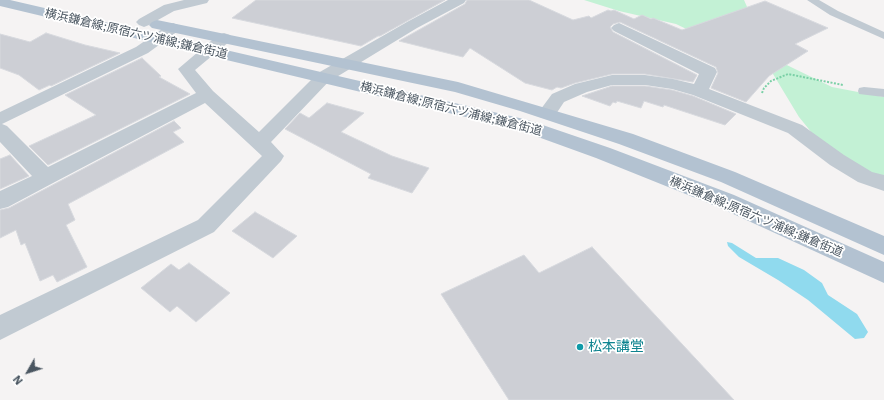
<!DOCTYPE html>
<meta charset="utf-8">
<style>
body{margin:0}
#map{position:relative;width:884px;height:400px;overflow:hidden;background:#f5f3f3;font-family:"Work Sans",sans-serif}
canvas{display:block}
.north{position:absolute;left:8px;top:352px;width:40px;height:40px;-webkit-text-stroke:3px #fff;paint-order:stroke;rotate:231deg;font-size:11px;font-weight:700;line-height:16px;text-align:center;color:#4a5661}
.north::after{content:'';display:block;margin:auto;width:14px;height:18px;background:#4a5661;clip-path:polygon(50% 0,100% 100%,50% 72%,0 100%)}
</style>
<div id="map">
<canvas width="884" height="400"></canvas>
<div class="north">N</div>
</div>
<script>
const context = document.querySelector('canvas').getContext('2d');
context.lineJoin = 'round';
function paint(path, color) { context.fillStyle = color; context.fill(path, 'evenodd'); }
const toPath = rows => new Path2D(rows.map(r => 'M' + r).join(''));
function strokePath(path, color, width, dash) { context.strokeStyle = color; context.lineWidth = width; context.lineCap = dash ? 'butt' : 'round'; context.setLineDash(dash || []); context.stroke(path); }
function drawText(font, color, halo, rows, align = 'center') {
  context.font = font + ' "Work Sans","Noto Sans JP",sans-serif'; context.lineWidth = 3.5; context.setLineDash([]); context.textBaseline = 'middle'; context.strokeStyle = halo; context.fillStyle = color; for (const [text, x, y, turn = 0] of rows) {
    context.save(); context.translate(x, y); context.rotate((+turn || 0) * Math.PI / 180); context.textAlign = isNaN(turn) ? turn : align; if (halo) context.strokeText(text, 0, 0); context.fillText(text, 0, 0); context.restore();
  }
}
paint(toPath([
 [584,0,744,0,748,9,719,32,832,87,884,97,884,184,834,160,799,117,770,69,676,24,619,11]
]), '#c3f1d5');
paint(toPath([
 [727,242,732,243,756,258,778,258,804,270,822,283,828,295,857,314,868,332,864,338,855,339,808,300,778,280,739,257,728,246]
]), '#90daee');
const building = toPath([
 [256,0,445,0,380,36,378,36,361,46,232,18,256,0],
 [467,0,529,0,573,20,589,16,591,18,608,10,611,11,614,10,634,19,642,15,651,19,653,18,682,30,765,1,828,28,795,44,808,51,769,76,746,102,711,88,718,73,716,67,620,22,613,24,610,27,613,32,697,75,693,82,645,74,612,74,575,83,561,88,557,87,552,90,525,83,470,48,463,57,399,41,465,4,467,0],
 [46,33,85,45,120,53,51,86,50,85,39,90,19,75,0,68,0,34,30,42,46,33],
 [142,58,161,76,159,77,190,94,48,165,29,146,96,115,65,95,142,58],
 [612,86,645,86,672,90,693,96,736,114,725,125,664,105,663,107,644,101,641,108,617,101,616,103,613,102,610,106,582,96,612,86],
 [327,103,364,113,341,132,392,156,429,168,412,193,368,178,371,174,285,129,300,113,309,118,327,103],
 [174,121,181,128,173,132,184,142,68,204,75,220,66,225,87,267,57,282,53,275,40,281,25,243,21,245,16,230,0,238,0,210,9,208,174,121],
 [10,155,29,176,0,189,0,159,10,155],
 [255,212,297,236,273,258,232,231,255,212],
 [592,247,734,400,509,400,441,294,524,255,539,273,592,247],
 [189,263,230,293,196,322,177,306,170,312,141,288,171,264,179,270,189,263]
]);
paint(building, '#cdcfd5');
strokePath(building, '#d7d9de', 1);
strokePath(toPath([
 [762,93,764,88,771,81,788,74,843,85]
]), '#7ad0a6', 2, [2, 1.5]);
paint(toPath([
 [807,0,819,0,838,11,884,32,884,39,830,15,807,0],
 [864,87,884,89,884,97,859,94,858,91,859,88,864,87]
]), '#c1cad2');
paint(toPath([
 [184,0,209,0,207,3,174,11,149,25,144,27,139,25,136,22,139,19,164,5,184,0],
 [173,23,178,25,181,28,178,31,148,53,2,124,7,126,48,167,196,93,178,69,218,35,224,33,230,35,232,38,230,41,195,70,213,91,259,132,318,73,324,72,330,73,333,77,271,142,284,156,281,161,214,232,0,340,0,315,198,220,262,156,205,103,53,183,8,207,0,209,0,191,32,176,0,142,0,112,136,47,168,25,173,23],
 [619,23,715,68,717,72,709,89,802,125,844,155,872,172,884,175,884,191,858,182,830,165,788,133,693,95,672,89,645,85,612,85,587,92,564,102,554,117,547,119,540,117,538,113,552,94,575,84,612,75,645,75,673,79,694,84,699,74,614,31,611,28,614,25,619,23]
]), '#c1cad2');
paint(toPath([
 [448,0,466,0,464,3,417,28,330,81,324,82,318,81,315,77,318,73,407,22,448,0]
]), '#c1cad2');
paint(toPath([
 [0,0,10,0,528,120,610,148,734,195,884,262,884,283,718,207,596,158,516,129,0,6,0,0],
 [157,20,458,82,633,134,735,172,884,236,884,255,721,182,619,144,520,111,455,92,152,28,149,25,152,22,157,20]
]), '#b3c2d1');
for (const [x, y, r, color] of [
 [580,347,4,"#0f9aa8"]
]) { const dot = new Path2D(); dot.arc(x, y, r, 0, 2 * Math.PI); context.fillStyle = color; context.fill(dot); strokePath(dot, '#fff', 1.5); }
drawText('12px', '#4a5661', '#fff', [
 ["横浜鎌倉線;原宿六ツ浦線;鎌倉街道",136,34,13],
 ["横浜鎌倉線;原宿六ツ浦線;鎌倉街道",451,109,14],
 ["横浜鎌倉線;原宿六ツ浦線;鎌倉街道",756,217,23]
]);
drawText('14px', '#0d838f', '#fff', [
 ["松本講堂",588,347]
], 'left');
</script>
